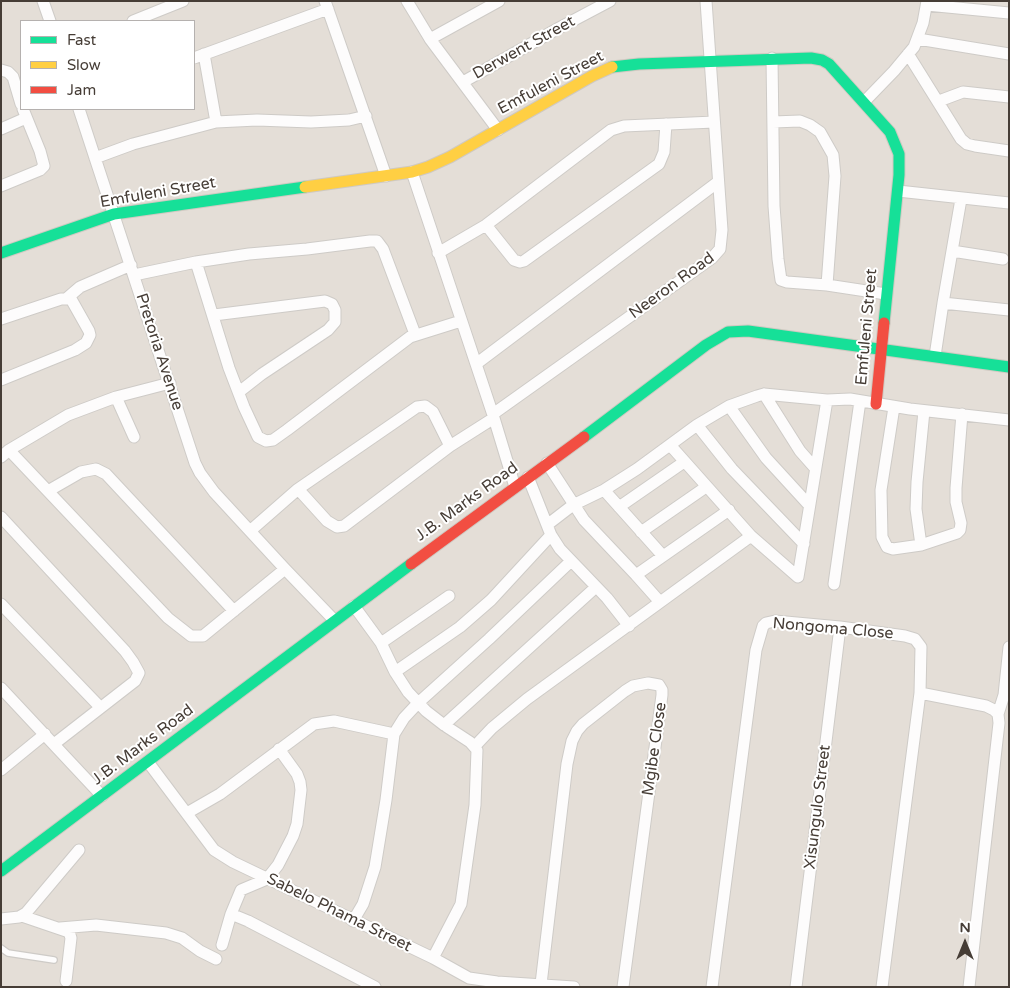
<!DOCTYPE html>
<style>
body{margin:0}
#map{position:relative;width:1010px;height:988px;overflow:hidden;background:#f0edea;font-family:"Varela Round",sans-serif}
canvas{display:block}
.frame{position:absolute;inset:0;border:2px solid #463d36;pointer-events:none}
.legend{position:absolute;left:20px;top:20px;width:175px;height:90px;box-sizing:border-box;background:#fff;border:1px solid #b5b1af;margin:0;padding:6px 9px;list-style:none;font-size:15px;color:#463d36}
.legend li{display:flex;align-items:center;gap:10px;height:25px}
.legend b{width:25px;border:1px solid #b5b1af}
.north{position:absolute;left:940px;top:918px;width:50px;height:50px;-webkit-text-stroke:4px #fff;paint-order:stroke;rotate:0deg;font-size:14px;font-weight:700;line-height:20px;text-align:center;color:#463d36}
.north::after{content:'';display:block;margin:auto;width:18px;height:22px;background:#463d36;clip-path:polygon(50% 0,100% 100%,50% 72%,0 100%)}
</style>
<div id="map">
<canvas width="1010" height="988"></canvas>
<div class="frame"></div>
<ul class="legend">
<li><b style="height:6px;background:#16e098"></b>Fast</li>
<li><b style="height:6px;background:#ffcf43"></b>Slow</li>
<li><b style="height:6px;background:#f24e42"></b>Jam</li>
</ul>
<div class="north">N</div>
</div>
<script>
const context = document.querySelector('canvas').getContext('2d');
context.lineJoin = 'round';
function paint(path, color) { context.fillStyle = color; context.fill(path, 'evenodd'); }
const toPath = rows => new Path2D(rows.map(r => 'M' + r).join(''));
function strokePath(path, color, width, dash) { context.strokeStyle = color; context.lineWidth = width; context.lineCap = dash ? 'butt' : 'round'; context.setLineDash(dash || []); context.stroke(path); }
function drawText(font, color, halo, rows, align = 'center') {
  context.font = font + ' "Varela Round",sans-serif'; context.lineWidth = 4; context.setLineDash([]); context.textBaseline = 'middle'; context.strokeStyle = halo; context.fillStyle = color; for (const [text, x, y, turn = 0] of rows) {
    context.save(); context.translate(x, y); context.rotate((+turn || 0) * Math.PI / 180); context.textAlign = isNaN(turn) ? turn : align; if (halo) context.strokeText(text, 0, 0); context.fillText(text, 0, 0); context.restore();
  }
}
paint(toPath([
 [1,1,1009,1,1009,987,1,987],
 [21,21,194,21,194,109,21,109]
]), '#e4ded7');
const lane = toPath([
 [1,948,8,953,54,960]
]);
const street = toPath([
 [43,1,50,21],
 [325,1,386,176],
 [407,1,430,39,498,130],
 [927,5,1009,13],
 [133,21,183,1],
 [430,39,499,1],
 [918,39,1009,54],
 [204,54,216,122],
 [908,54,961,139,967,144,975,146,1009,151],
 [194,58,328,9],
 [772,58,774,206,778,259,781,280,787,282,827,285,886,294],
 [1,70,8,72,13,77,21,104],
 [463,82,559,28,610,1],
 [939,101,963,92,1009,97],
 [864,102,894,71,914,47,923,23,927,1],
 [79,109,195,463,200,473,214,492,285,569,334,620],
 [773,122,800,121,810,125,820,132,833,155,835,176,827,285],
 [1,129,26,118],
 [95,158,133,144,216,122,257,120,311,122,349,120,366,116],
 [412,172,494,418,515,487],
 [1,186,40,170,44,166,40,151,23,109],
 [898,191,1009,203],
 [961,199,943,303,1009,310],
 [486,225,514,260,520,262,524,261,659,164,664,152,666,124],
 [952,251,1003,259],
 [438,253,486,225,611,130,624,126,714,122],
 [196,262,229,368,244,407,258,437,266,441,273,440,287,430,410,337,461,321],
 [134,275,196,262,249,254,307,249,370,241,377,241,383,249,415,334],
 [66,299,80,287,131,265],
 [214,315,325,301,332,304,335,310,335,322,328,330,262,374,239,392],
 [1,319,61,299,71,299,89,331,90,335,86,343,75,350,1,380],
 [935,356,943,303],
 [476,364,718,182],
 [764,394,800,451,815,468],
 [116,397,134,437],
 [729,406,766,458,809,505],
 [894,407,881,490,882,537,887,547,893,549,921,545,957,533,960,530,961,523,956,502,956,488,962,414],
 [493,414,712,258,720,249,722,230,706,1],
 [697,425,732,469,804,544],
 [670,445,751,536,798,577,827,400],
 [9,450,168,618,191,636,203,636,285,569],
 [1,457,9,450,68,415,116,397,170,383],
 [547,463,584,520,636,575,660,602],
 [528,477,551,535,560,549,607,598,629,626],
 [298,489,327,521,337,527,344,526,450,446,494,418],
 [604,490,663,556],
 [48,491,81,472,96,469,106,474,234,611],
 [619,507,684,462],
 [1,517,125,651,133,662,139,673,135,681,54,744],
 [547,525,573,505,604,490,637,469,697,425,729,406,757,396,764,394,827,400,850,399,910,409,1009,420],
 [250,531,298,489,417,407,425,406,433,412,450,446],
 [641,532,706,487],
 [921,545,916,509,917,482,924,411],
 [636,575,729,510],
 [834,584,860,401],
 [1,604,100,707],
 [354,606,381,643,395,672,408,692,426,711,444,725,470,742,477,750,475,805,461,904,433,958],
 [381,643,449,596],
 [395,672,460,627,491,600,551,535],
 [1,688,102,796],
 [920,693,986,706,994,710,998,714],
 [444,725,596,587],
 [475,746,492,728,527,699,751,536],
 [148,762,214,850,233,862,433,958,469,978,497,982,574,987],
 [1,770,45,734],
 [187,813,220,794,314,724,334,721,394,734],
 [231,914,248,921,375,987],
 [22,916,69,932,71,938,66,981],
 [1,919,19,917,26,913,79,850],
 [353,921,363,904,375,867,386,800,394,734,404,718,418,703,489,639,570,562],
 [60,928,96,925,166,933,182,938,200,951,216,959],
 [222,945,231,914,241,890,267,879,278,865,293,836,297,824,301,790,300,782,297,774,279,749],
 [541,984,567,764,572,741,577,731,583,724,625,691,633,686,648,683,659,685,662,690,662,695,623,987],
 [712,987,756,650,763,626,766,623,775,621,840,627,905,636,915,639,921,647,920,693,882,987],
 [796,987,840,627],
 [969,987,999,723,998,714,1004,695,1009,647]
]);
const fast = toPath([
 [612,67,639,64,811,58,822,60,829,64,890,132,899,154,899,175,884,323],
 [1,253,114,214,305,187],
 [584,437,706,345,728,332,748,331,1009,367],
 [1,871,411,564]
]);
const slow = toPath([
 [305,187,412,172,428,167,450,157,592,76,612,67]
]);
const jam = toPath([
 [876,404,884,323],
 [411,564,584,437]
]);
strokePath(lane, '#cecbc7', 8);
strokePath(street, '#cecbc7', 13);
strokePath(fast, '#cfc9c1', 13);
strokePath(slow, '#cfc9c1', 13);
strokePath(jam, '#cfc9c1', 13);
strokePath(lane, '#fdfcfc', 5.5);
strokePath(street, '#fdfcfc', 11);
strokePath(fast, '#16e098', 11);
strokePath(slow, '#ffcf43', 11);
strokePath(jam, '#f24e42', 11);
drawText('16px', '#463d36', '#fff', [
 ["Derwent Street",524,48,-29],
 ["Emfuleni Street",551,83,-28],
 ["Emfuleni Street",158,193,-10],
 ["Neeron Road",672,286,-36],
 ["Emfuleni Street",867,327,-85],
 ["Pretoria Avenue",159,352,72],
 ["J.B. Marks Road",467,502,-36],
 ["Nongoma Close",833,629,5],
 ["J.B. Marks Road",143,745,-37],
 ["Mgibe Close",655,749,-82],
 ["Xisungulo Street",818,807,-83],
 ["Sabelo Phama Street",339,913,26]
]);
</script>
